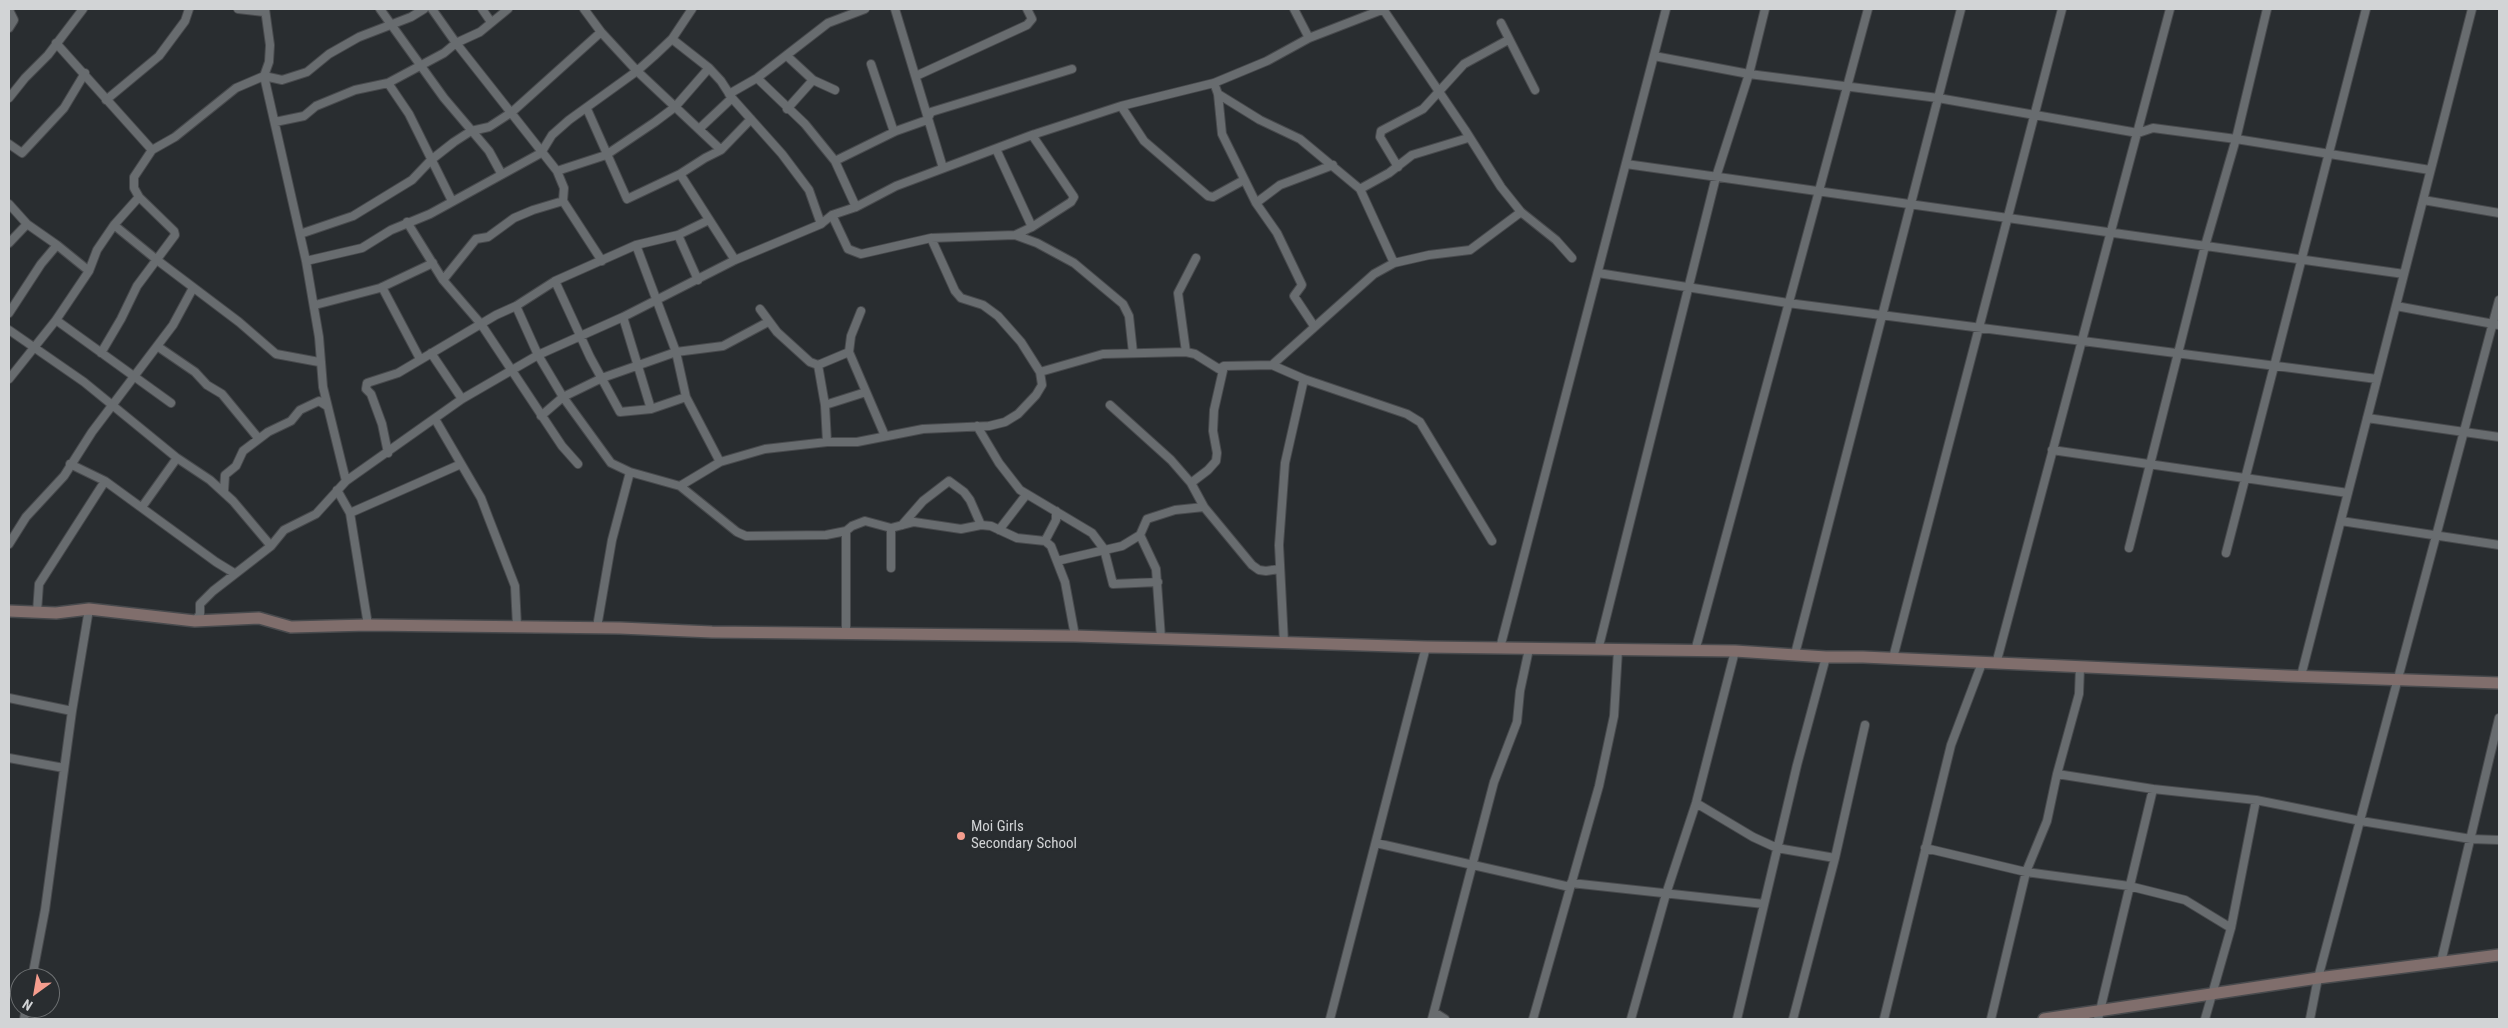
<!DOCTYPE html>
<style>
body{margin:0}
#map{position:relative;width:2508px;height:1028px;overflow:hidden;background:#292d30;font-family:"Roboto Condensed",sans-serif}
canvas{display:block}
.frame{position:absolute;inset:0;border:10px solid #d2d4d6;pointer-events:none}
.north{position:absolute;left:10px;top:968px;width:50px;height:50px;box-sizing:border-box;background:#292d30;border:1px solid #6d7072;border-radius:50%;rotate:212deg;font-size:14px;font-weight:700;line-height:20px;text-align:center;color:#d2d4d6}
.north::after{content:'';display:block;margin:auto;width:18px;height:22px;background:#f59d8e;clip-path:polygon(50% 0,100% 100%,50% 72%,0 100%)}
</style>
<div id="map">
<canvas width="2508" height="1028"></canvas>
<div class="frame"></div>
<div class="north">N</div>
</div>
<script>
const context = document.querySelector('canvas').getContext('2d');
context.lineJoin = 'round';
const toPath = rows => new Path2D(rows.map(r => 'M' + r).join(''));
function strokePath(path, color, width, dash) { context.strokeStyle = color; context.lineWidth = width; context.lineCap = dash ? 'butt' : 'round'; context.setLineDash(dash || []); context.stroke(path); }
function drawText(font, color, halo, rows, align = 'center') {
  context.font = font + ' "Roboto Condensed",sans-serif'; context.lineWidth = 4.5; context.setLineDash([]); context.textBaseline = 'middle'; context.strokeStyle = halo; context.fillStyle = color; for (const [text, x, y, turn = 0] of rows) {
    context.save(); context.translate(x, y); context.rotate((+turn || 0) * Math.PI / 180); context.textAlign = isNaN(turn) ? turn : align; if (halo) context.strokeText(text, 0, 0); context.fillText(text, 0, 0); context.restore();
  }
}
const street = toPath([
 [238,9,264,12],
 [265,9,270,45,269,62,264,76,306,261,319,337,323,387,346,481],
 [380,9,444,98,489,151,501,173],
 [432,9,456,43,557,171,564,188,563,201,602,261],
 [482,9,491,22],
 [584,9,601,32,637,71,721,150,751,119],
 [895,9,943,168],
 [1294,9,1309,38],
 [1383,9,1465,130,1501,187,1521,212,1556,240,1572,258],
 [9,10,14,20,9,28],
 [1501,23,1535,90],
 [672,39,709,68,721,81,732,98,782,154,809,190,821,224],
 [56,43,152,150],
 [787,56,813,80,835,90],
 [1654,56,1749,74,1938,98,2138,133,2153,128,2236,139,2430,170],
 [871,64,894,132],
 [916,76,1027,25,1032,19,1027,9],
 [757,78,805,124,835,161,856,207],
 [388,83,409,114,452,201],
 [1214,83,1218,94,1222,134,1256,203,1277,233,1302,285,1294,296,1314,326],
 [729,94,757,78,828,23,865,9],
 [1218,94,1260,120,1300,139,1360,189,1389,173,1412,155,1468,138],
 [9,98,25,78,48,55,83,9],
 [106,100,159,56,185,21,189,9],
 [1121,106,1144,141,1208,196,1213,197,1244,180],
 [587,109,627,199,680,174,705,158,721,150],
 [787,109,813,80],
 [275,122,304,116,316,106,355,90,388,83,444,53,456,43,480,32,508,9],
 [699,129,732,98],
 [9,144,22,153,64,108,85,73],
 [996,149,1032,227],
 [835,161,896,131,927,120,931,112,1072,69],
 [1626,164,2404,274],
 [1398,167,1380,137,1381,131,1423,109,1464,64,1508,40],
 [557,171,606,155,655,122,675,107,709,68],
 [680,174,735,260],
 [1360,189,1394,263],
 [2423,200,2499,213],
 [1256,203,1280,185,1333,165],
 [9,204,27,224,57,245,89,271],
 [832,215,848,249,861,254,931,238,1015,235,1037,243,1074,263,1123,304,1129,316,1133,353],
 [407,222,443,280,481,324,562,446,578,464],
 [114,225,157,260,239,322,276,354,319,362],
 [300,234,353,216,412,180,431,160,454,142,471,131,489,127,512,112,601,32],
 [678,235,698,280],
 [1015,235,1032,227,1071,202,1074,197,1032,135],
 [931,238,955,291,961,298,983,305,998,316,1021,342,1040,372],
 [9,243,27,224],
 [636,245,676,352,686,397,720,462],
 [306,261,362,248,391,230,430,214,541,153,552,135,569,120,637,71,654,56,672,39,692,9],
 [1598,273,1788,303,2377,379],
 [443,280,476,239,488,237,514,218,533,210,563,201],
 [555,281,590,357,620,412,651,409,686,397],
 [382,287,420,359],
 [315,305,380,288,433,263],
 [516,306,538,355,563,397,611,463,630,472,680,486,737,532,746,536,826,535,846,531,852,526,865,521,891,528,914,522,961,529,981,525,991,526,1017,538,1045,541,1051,546,1065,582,1075,636],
 [2396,306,2499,325],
 [760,309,777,332,810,362,818,365,849,352],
 [861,311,851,336,849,352,885,436],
 [9,313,41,264,57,245],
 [623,317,651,409],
 [56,320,171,403],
 [9,330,84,382,177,458,210,480,233,501,271,546],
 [157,346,195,372,207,385,222,394,259,439],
 [1186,352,1178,293,1196,258],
 [101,353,121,319,137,286,175,235,174,231,139,197],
 [431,353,462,399],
 [818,365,825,405,827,442],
 [1272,365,1304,379,1407,414,1420,422,1492,541],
 [9,379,56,320,89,271,97,250,114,225,139,197,134,188,134,177,152,150,175,137,236,88,264,76,282,80,307,72,329,54,359,37,411,17,424,9],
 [825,405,866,392],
 [1110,405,1171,460,1191,483,1204,507,1252,565,1259,570,1266,571,1279,569],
 [541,416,563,397,602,378,676,352,723,346,768,322],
 [2367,418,2499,437],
 [435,419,481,498,489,519,515,586,517,626],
 [977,426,999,463,1020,490,1092,533,1104,549,1113,584,1158,582],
 [2052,450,2348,493],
 [388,453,382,424,371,394,366,389,367,383,398,373,496,315,516,306,555,281,636,245,678,235,709,220],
 [70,464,105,481,216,562,234,573],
 [1191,483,1208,470,1216,461,1217,453,1213,431,1214,410,1224,366],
 [680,486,720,462,765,449,827,442,857,442,923,429,989,426,1005,422,1018,414,1036,395,1042,385,1040,372,1103,354,1186,352,1195,354,1219,369,1224,366,1272,365,1374,274,1394,263,1429,255,1470,250,1521,212],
 [337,490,350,513,368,625],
 [224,491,225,475,236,466,243,451,268,432,291,421,300,410,319,401,327,406],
 [142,507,177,458],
 [350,513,461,464],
 [2341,521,2499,545],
 [902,525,923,501,949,481,964,492,970,500,981,525],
 [999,530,1026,495],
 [1140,535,1156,569,1161,638],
 [1045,541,1056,520,1056,511],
 [9,544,26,517,64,476,92,432,173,325,193,288],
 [2129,548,2205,246,2236,139,2267,9],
 [2226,553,2366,9],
 [1057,561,1122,546,1140,535,1147,519,1175,510,1204,507],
 [891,568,891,528],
 [37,612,39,584,105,481],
 [195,621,200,614,200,604,213,591,271,546,284,530,316,514,346,481,462,399,538,355,623,317,735,260,821,224,832,215,856,207,896,186,1032,135,1121,106,1214,83,1267,61,1309,38,1384,9],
 [597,627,612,540,630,472],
 [846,633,846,531],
 [1284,643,1279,545,1285,463,1304,379],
 [1500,648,1666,9],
 [1598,650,1716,177,1749,74,1765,9],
 [1695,651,1868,9],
 [1795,654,1961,9],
 [1893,658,2062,9],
 [1996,664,2170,9],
 [2301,676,2472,9],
 [9,698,72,711],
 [9,758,64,768],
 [2057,774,2153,789,2256,800,2361,821,2471,839,2499,840],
 [1696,803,1753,837,1777,848,1835,858],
 [1376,843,1570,887],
 [1925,848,2026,872,2129,886,2185,900,2231,928],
 [1571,883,1764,904],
 [2441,962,2499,718],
 [32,978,45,910,72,711,89,609],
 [1434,1012,1445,1019],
 [24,1019,26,1008],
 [1330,1019,1426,647],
 [1432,1019,1494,782,1517,722,1520,691,1529,649],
 [1533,1019,1599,786,1614,716,1618,650],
 [1631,1019,1666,894,1696,803,1735,651],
 [1737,1019,1797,765,1826,657],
 [1793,1019,1835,858,1865,725],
 [1884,1019,1951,745,1982,663],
 [1991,1019,2026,872,2047,821,2057,774,2079,694,2080,667],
 [2098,1019,2153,789],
 [2205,1019,2231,928,2256,800],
 [2310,1019,2318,978,2499,300]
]);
const secondary = toPath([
 [9,611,56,613,89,609,195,621,259,618,291,627,368,625,620,628,712,632,1075,636,1426,647,1735,651,1826,657,1863,657,2288,676,2499,683],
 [2044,1019,2318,978,2499,955]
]);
strokePath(street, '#484a4d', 10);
strokePath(secondary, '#484a4d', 14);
strokePath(street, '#686c6f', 8);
strokePath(secondary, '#806e6c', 11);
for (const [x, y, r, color] of [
 [961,836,5,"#f59d8e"]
]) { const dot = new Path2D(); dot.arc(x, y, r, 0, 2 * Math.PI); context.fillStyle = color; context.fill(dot); strokePath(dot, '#292d30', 2); }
drawText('15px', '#d2d4d6', '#292d30', [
 ["Moi Girls",971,827],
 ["Secondary School",971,844]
], 'left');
</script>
